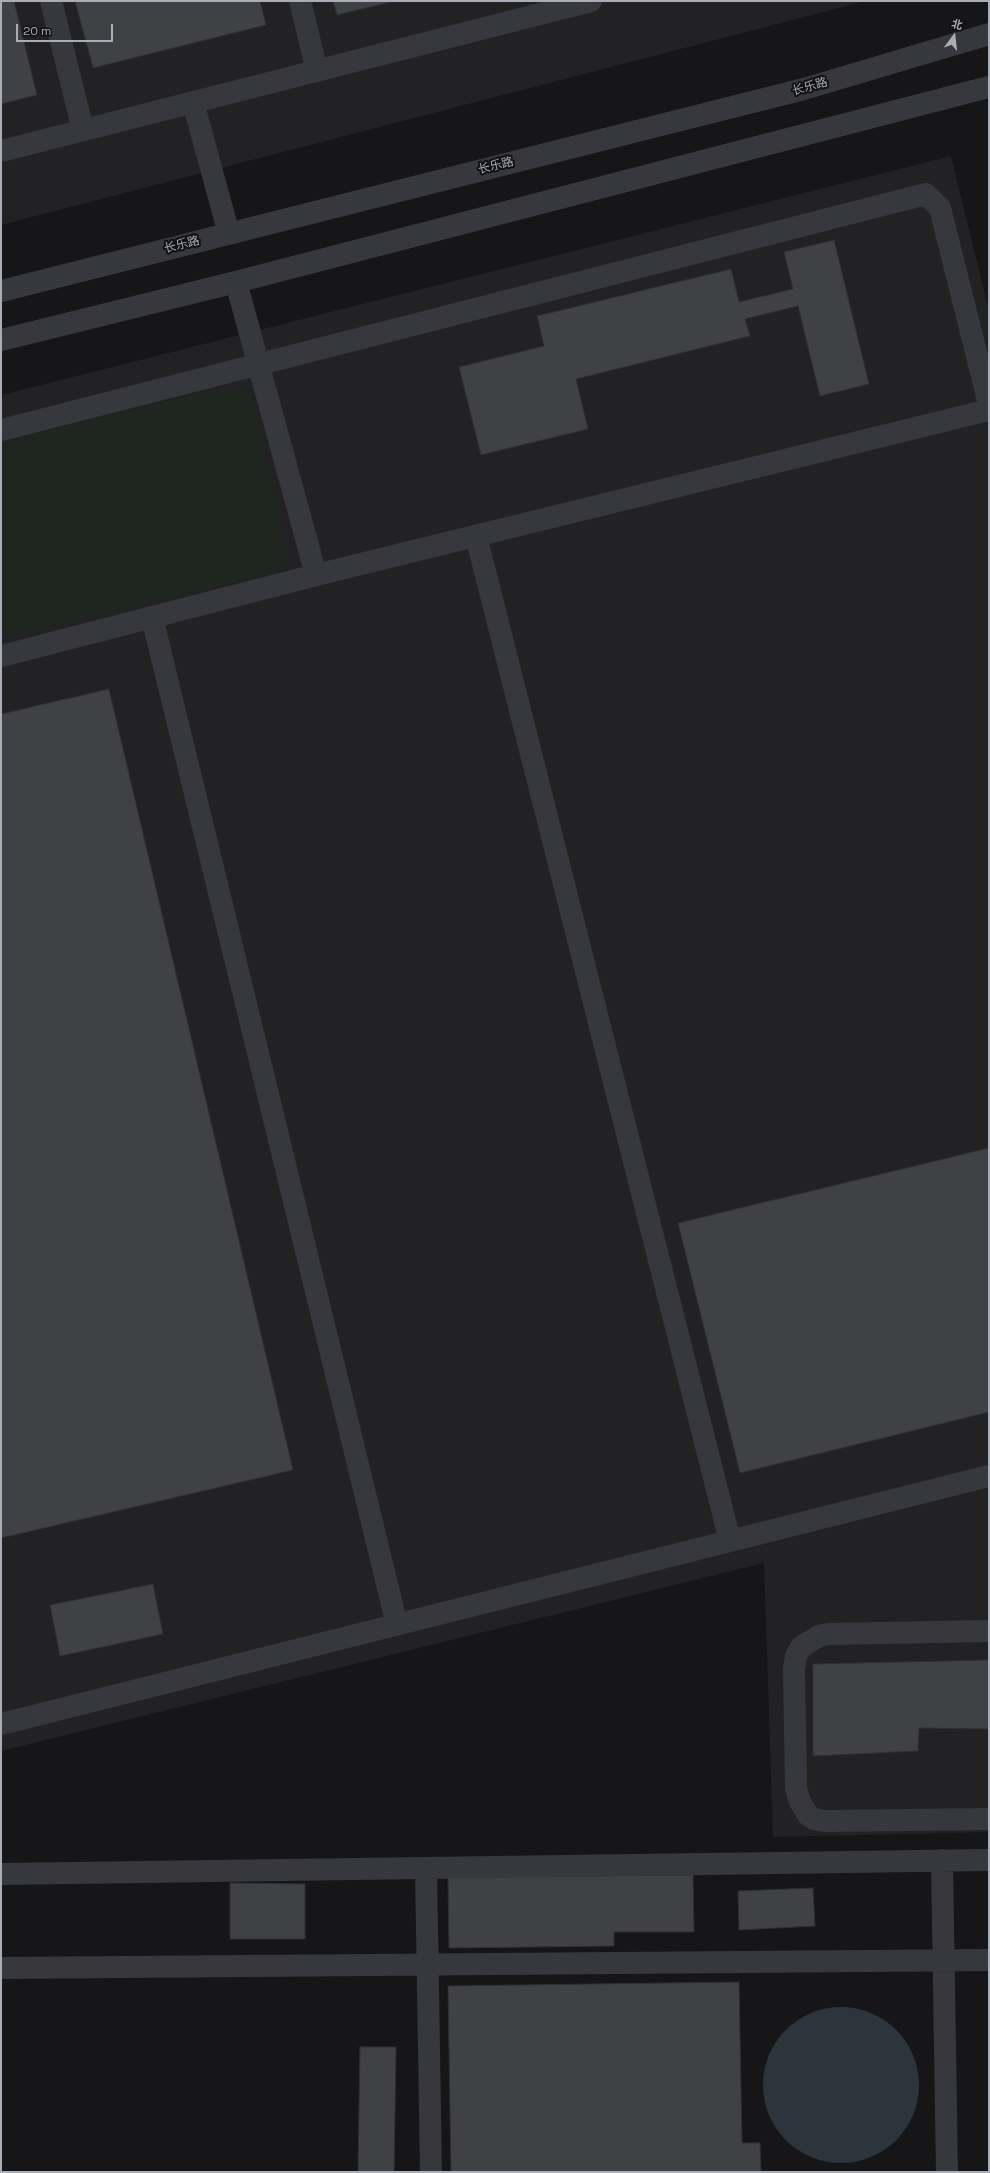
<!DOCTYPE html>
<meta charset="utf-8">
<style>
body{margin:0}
#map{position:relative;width:990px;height:2173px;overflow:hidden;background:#161618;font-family:"Space Grotesk","Noto Sans SC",sans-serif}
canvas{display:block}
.frame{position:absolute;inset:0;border:2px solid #a8adb8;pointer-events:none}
.north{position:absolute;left:934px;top:16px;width:40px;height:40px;-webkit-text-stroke:3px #111113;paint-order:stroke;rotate:15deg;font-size:11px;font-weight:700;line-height:16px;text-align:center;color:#a8adb8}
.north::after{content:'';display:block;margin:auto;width:14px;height:18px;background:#a8adb8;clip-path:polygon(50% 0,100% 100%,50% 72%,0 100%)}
.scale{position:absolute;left:16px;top:24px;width:97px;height:18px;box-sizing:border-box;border:2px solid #a8adb8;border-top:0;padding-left:5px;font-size:12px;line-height:14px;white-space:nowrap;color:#a8adb8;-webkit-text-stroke:3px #111113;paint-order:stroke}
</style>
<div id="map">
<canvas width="990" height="2173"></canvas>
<div class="frame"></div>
<div class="north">北</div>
<div class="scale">20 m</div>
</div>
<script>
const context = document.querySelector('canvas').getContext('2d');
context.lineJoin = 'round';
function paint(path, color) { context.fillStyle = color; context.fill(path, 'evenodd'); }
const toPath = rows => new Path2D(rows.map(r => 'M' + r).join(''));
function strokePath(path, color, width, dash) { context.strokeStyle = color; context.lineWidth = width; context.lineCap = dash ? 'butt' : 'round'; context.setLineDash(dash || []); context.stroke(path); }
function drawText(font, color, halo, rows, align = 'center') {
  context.font = font + ' "Space Grotesk","Noto Sans SC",sans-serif'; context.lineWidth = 4; context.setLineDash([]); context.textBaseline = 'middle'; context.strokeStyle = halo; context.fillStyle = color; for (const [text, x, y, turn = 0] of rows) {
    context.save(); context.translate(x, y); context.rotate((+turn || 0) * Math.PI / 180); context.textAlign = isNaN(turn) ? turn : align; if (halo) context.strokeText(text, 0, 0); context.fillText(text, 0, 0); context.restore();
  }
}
paint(toPath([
 [1,1,866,1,1,225],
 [951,156,989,311,989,1832,773,1837,764,1563,1,1751,1,395]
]), '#222225');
paint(toPath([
 [225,387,249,392,282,525,286,548,279,564,265,575,1,637,1,442]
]), '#1e261f');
paint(toPath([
 '763 2085a78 78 0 1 1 156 0a78 78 0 1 1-156 0Z'
]), '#2c353c');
const building = toPath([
 [1,1,14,1,37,95,1,104,1,1],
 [75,1,260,1,266,25,93,68,75,1],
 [333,1,395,1,337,15,333,1],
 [834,240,869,384,820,396,798,306,745,319,750,336,576,379,588,429,481,455,459,367,544,346,537,316,731,269,739,302,793,289,784,252,834,240],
 [109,689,293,1470,1,1538,1,714,109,689],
 [989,1148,989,1412,740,1473,678,1223,989,1148],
 [153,1584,163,1634,60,1656,50,1605,153,1584],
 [989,1660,989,1729,919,1728,918,1751,813,1756,813,1664,989,1660],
 [693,1875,694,1932,614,1932,614,1946,449,1948,448,1877,693,1875],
 [230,1883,305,1884,305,1939,230,1939,230,1883],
 [813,1888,815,1926,739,1930,738,1891,813,1888],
 [739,1982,742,2143,760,2143,761,2172,451,2172,448,1986,739,1982],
 [360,2047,396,2047,394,2172,358,2172,360,2047]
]);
paint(building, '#404145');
strokePath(building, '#303034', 1);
strokePath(toPath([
 [51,1,83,130],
 [300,1,317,71],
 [193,102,229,234],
 [1,151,591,1],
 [1,291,804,89,989,34],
 [1,340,236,282,989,87],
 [1,430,926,194,940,208,989,404],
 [476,536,730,1541],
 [316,575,989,410],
 [152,617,397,1625],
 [1,656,316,575,236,282],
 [989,1631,828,1634,819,1636,801,1647,796,1656,794,1669,796,1788,800,1802,808,1815,814,1819,825,1821,989,1819],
 [1,1724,989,1476],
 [942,1860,947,2172],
 [426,1868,431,2172],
 [1,1874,989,1860],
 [1,1968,989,1960]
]), '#37383d', 22);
drawText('12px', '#a8adb8', '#111113', [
 ["长乐路",810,87,-16],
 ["长乐路",496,166,-14],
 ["长乐路",182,245,-14]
]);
</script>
